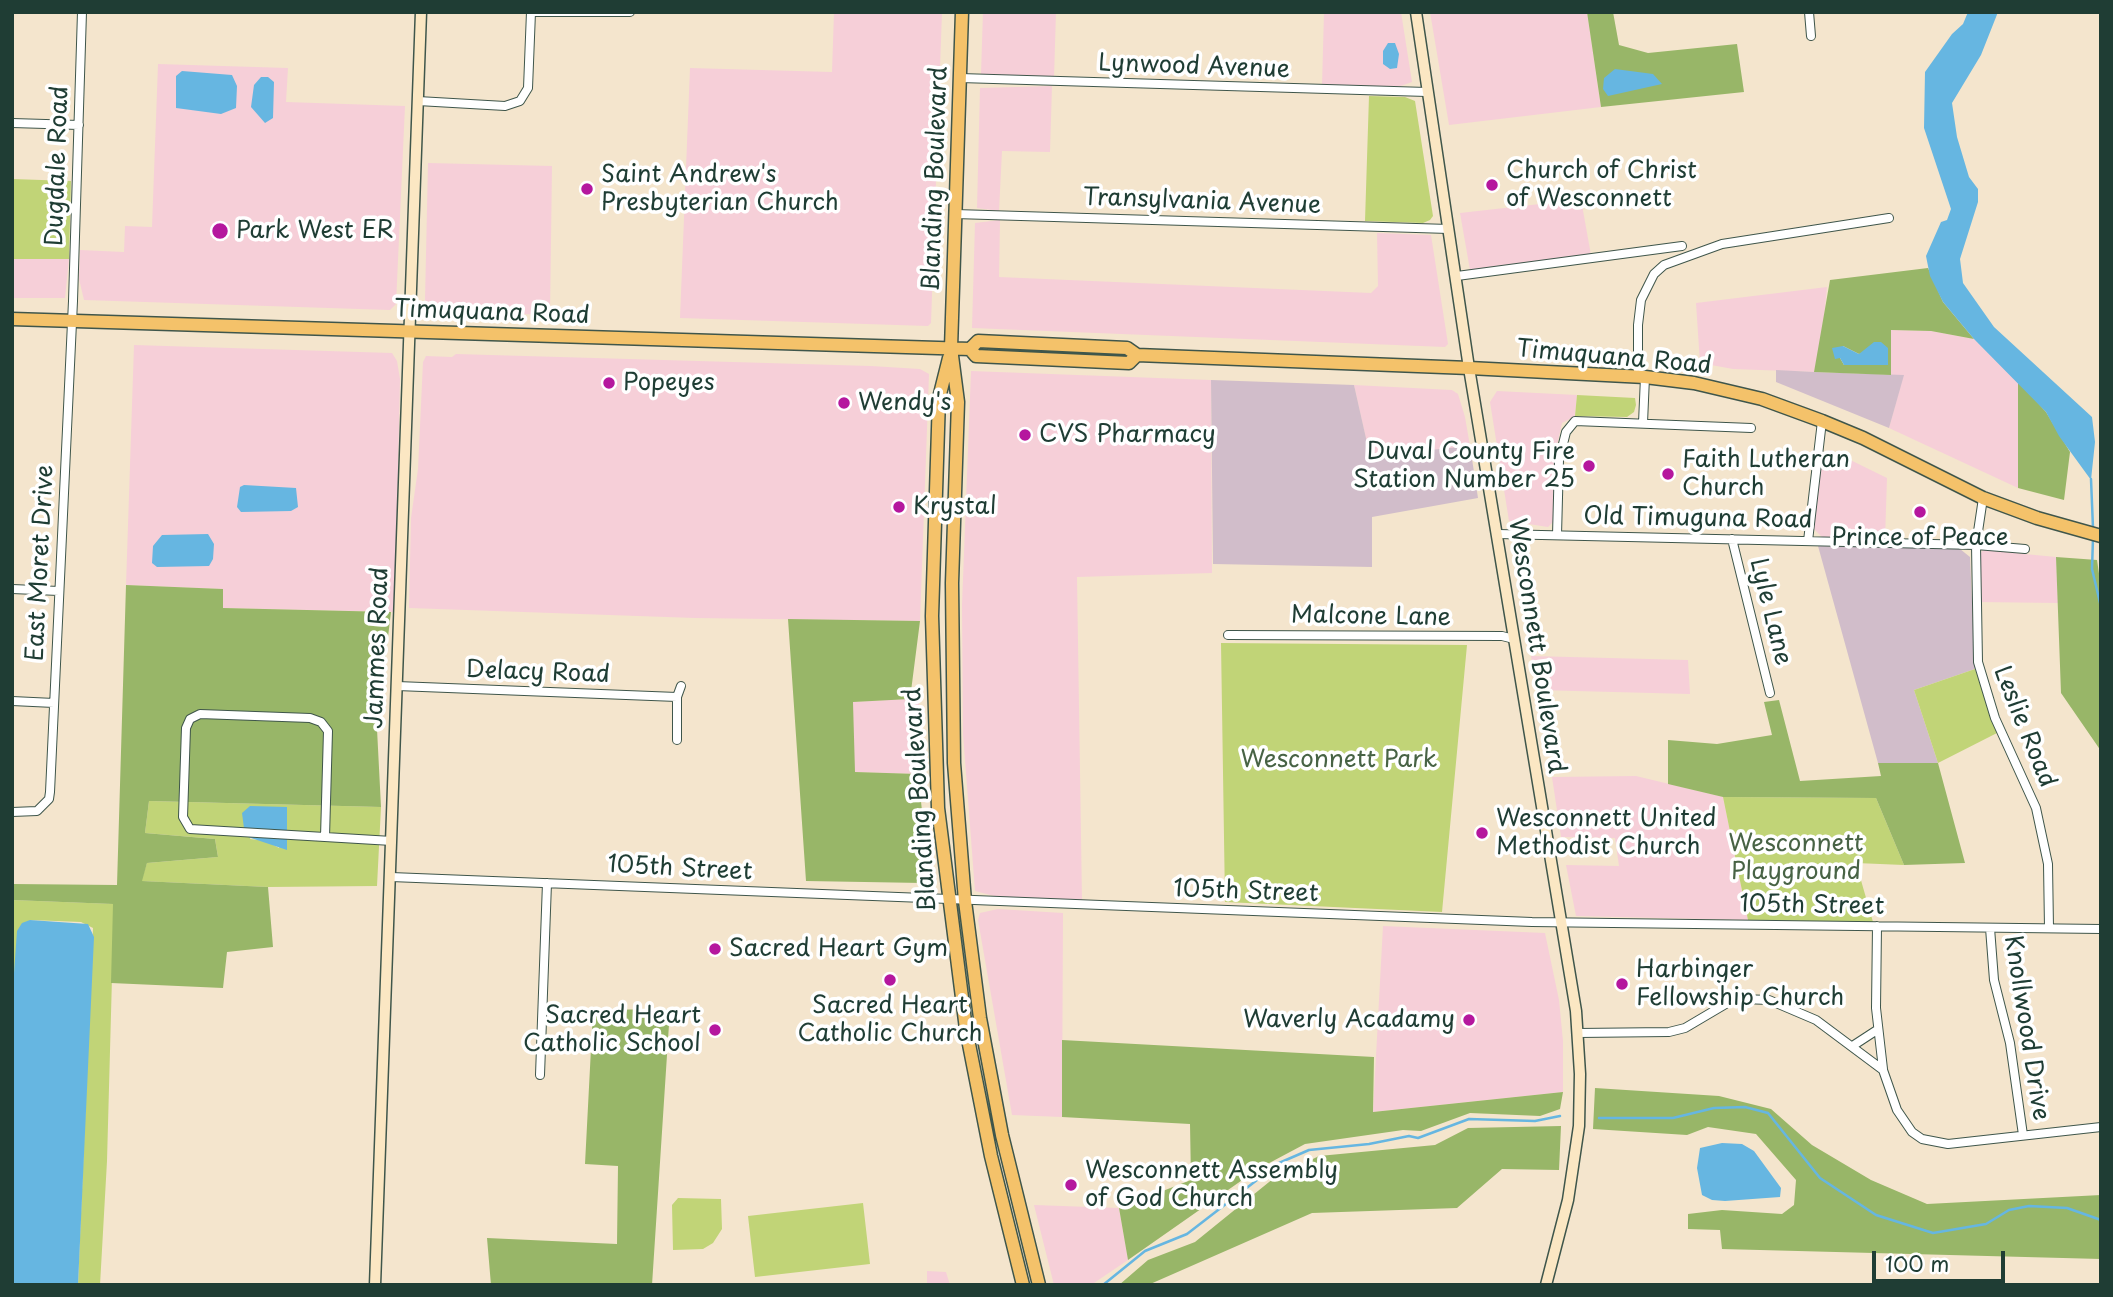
<!DOCTYPE html>
<style>
body{margin:0}
#map{position:relative;width:2113px;height:1297px;overflow:hidden;background:#f4e5cd;font-family:"Playpen Sans",sans-serif}
canvas{display:block}
.frame{position:absolute;inset:0;border:14px solid #1f3d34;pointer-events:none}
.scale{position:absolute;left:1872px;top:1251px;width:133px;height:32px;box-sizing:border-box;border:4px solid #1f3d34;border-top:0;padding-left:9px;font-size:21px;line-height:24px;white-space:nowrap;color:#1f3d34;-webkit-text-stroke:5px #fff;paint-order:stroke}
</style>
<div id="map">
<canvas width="2113" height="1297"></canvas>
<div class="frame"></div>
<div class="scale">100 m</div>
</div>
<script>
const context = document.querySelector('canvas').getContext('2d');
context.lineJoin = 'round';
function paint(path, color) { context.fillStyle = color; context.fill(path, 'evenodd'); }
const toPath = rows => new Path2D(rows.map(r => 'M' + r).join(''));
function strokePath(path, color, width, dash) { context.strokeStyle = color; context.lineWidth = width; context.lineCap = dash ? 'butt' : 'round'; context.setLineDash(dash || []); context.stroke(path); }
function drawText(font, color, halo, rows, align = 'center') {
  context.font = font + ' "Playpen Sans",sans-serif'; context.lineWidth = 7; context.setLineDash([]); context.textBaseline = 'middle'; context.strokeStyle = halo; context.fillStyle = color; for (const [text, x, y, turn = 0] of rows) {
    context.save(); context.translate(x, y); context.rotate((+turn || 0) * Math.PI / 180); context.textAlign = isNaN(turn) ? turn : align; if (halo) context.strokeText(text, 0, 0); context.fillText(text, 0, 0); context.restore();
  }
}
paint(toPath([
 [834,12,942,12,931,323,928,326,680,318,690,68,832,72],
 [983,12,1056,12,1054,78,981,74],
 [1324,12,1401,12,1412,82,1398,87,1322,86],
 [1430,12,1587,12,1601,107,1449,125],
 [158,64,288,68,286,102,405,106,396,304,390,310,84,300,79,279,80,250,124,252,125,226,152,227],
 [1052,86,1050,152,1002,151,999,211,977,208,980,88],
 [428,163,552,166,550,315,430,311,425,300],
 [1540,204,1582,205,1591,255,1470,270,1460,213],
 [1000,220,999,277,1371,293,1378,286,1377,233,1431,235,1448,344,1445,347,972,328,975,223],
 [12,259,69,259,65,298,12,298],
 [1827,287,1822,337,1814,372,1733,369,1700,363,1696,303],
 [1891,330,1931,331,1974,339,2018,381,2018,488,1889,428,1903,376,1891,375],
 [134,345,392,353,397,361,400,379,395,612,222,608,222,589,126,585],
 [456,354,871,366,920,369,929,374,920,621,695,618,409,608,411,518,418,469,423,362,426,356,452,357],
 [971,371,1211,380,1212,573,1077,577,1082,901,998,897,975,891,963,734,962,605],
 [1354,385,1452,390,1458,394,1465,417,1470,446,1370,457],
 [1497,391,1577,395,1575,416,1562,423,1555,454,1553,522,1548,527,1509,521,1490,402],
 [1830,450,1887,478,1885,539,1822,537,1812,527,1821,459],
 [1983,550,2056,557,2058,603,1977,602,1979,556],
 [1531,656,1688,660,1690,694,1537,690],
 [919,698,918,774,854,772,853,702],
 [1636,776,1723,797,1748,920,1576,916,1566,865,1619,866,1615,838,1561,837,1552,777],
 [998,909,1063,913,1062,1117,1012,1115,978,920,980,913],
 [1383,926,1545,933,1559,1000,1563,1041,1563,1092,1373,1112],
 [1034,1205,1119,1208,1128,1260,1091,1285,1054,1285],
 [927,1271,946,1272,950,1285,927,1285]
]), '#f6cfd8');
paint(toPath([
 [1776,370,1814,372,1904,375,1889,428,1776,382],
 [1211,380,1354,385,1370,456,1470,446,1478,498,1372,517,1372,567,1213,564],
 [1818,546,1960,549,1970,557,1975,669,1914,690,1938,763,1878,763]
]), '#d1bdca');
paint(toPath([
 [1369,96,1405,97,1415,101,1433,216,1430,220,1423,223,1365,221],
 [12,179,71,181,69,259,12,259],
 [1577,395,1635,398,1636,405,1634,412,1627,417,1575,416],
 [1221,643,1467,645,1442,912,1225,902],
 [1975,669,1997,733,1938,763,1914,690],
 [1723,797,1876,798,1904,865,1856,863,1873,922,1748,920],
 [149,801,381,807,377,886,268,887,141,881,147,863,218,857,215,839,145,833],
 [262,807,287,807,287,821,279,848,266,841,250,839],
 [12,900,114,904,107,1161,100,1285,78,1285,93,928,81,922,30,920,12,1001],
 [678,1198,721,1199,722,1229,713,1243,703,1249,673,1250,672,1205],
 [863,1203,870,1264,755,1277,748,1216]
]), '#c1d477');
paint(toPath([
 [1587,12,1613,12,1619,45,1648,53,1737,44,1744,92,1601,107],
 [1928,268,1943,302,1974,339,1931,331,1891,330,1891,375,1814,372,1830,280],
 [1843,346,1859,354,1888,348,1888,365,1844,365,1840,358],
 [2018,381,2046,412,2070,452,2064,500,2018,488],
 [2056,557,2097,560,2101,587,2101,751,2061,693],
 [126,585,223,589,223,608,391,612,377,729,381,807,149,801,145,833,215,839,218,857,147,863,142,881,268,887,273,947,227,952,223,988,111,983,113,904,12,900,12,884,117,885],
 [788,619,920,621,910,699,853,702,855,772,918,774,929,875,923,883,806,881],
 [1779,700,1800,781,1881,776,1878,763,1938,763,1965,863,1904,865,1876,798,1723,797,1668,784,1668,740,1717,744,1772,735,1764,702],
 [670,1009,652,1285,491,1285,487,1238,617,1244,618,1166,585,1164,593,1010],
 [1062,1040,1374,1057,1373,1112,1563,1092,1560,1109,1540,1116,1470,1113,1421,1131,1403,1130,1305,1144,1258,1169,1128,1260,1119,1208,1191,1180,1190,1124,1062,1117],
 [1595,1088,1719,1096,1771,1109,1812,1145,1871,1180,1927,1204,2101,1195,2101,1259,1722,1249,1720,1230,1688,1229,1688,1214,1722,1210,1782,1214,1794,1205,1796,1180,1756,1134,1708,1127,1687,1135,1593,1129],
 [1561,1126,1559,1170,1502,1169,1457,1208,1312,1213,1148,1285,1119,1285,1148,1260,1195,1242,1274,1178,1319,1156,1435,1145,1468,1128]
]), '#98b668');
paint(toPath([
 [1968,12,1998,12,1981,55,1952,103,1957,137,1969,177,1978,189,1978,202,1960,259,1963,283,1994,327,2092,417,2095,442,2091,480,2059,436,2046,412,1974,339,1943,302,1930,276,1926,256,1941,222,1947,220,1951,209,1924,128,1925,72,1952,34,1963,24],
 [1388,43,1395,43,1399,54,1397,68,1390,69,1383,64,1383,51],
 [1615,69,1653,74,1662,84,1608,96,1603,89,1604,78],
 [182,71,232,75,237,86,236,108,221,114,176,108,176,76],
 [261,77,268,77,274,82,273,118,265,123,251,107,254,85],
 [1874,342,1881,342,1888,348,1888,365,1844,365,1840,358,1835,359,1832,348,1843,346,1859,354],
 [244,485,296,488,298,507,291,511,241,512,237,507,240,487],
 [208,534,214,544,213,559,209,566,157,567,152,563,153,546,162,535],
 [250,806,287,807,287,850,245,836,242,813],
 [30,920,88,924,94,937,78,1285,12,1285,12,1001,17,931,22,923],
 [1722,1143,1742,1144,1754,1151,1781,1188,1780,1197,1725,1201,1712,1200,1702,1195,1697,1168,1700,1148]
]), '#66b6e1');
strokePath(toPath([
 [2091,479,2093,528],
 [2093,538,2092,569,2101,607],
 [1599,1118,1673,1118,1714,1108,1745,1107,1768,1113,1820,1178,1876,1215,1933,1233,1986,1224,2009,1210,2029,1206,2067,1208,2101,1220],
 [1103,1285,1145,1251,1187,1234,1279,1163,1309,1150,1369,1144,1409,1136,1418,1138,1469,1119,1535,1121,1560,1116]
]), '#66b6e1', 2.5);
const street = toPath([
 [535,12,630,12],
 [1809,12,1811,36],
 [960,78,1427,92],
 [418,101,505,106,520,101,528,88,531,12],
 [12,123,79,125],
 [955,214,1449,229],
 [1457,276,1682,246],
 [1638,377,1638,325,1641,300,1654,274,1664,265,1722,244,1889,218],
 [1643,423,1645,377],
 [1983,498,1976,545,1978,662,1995,718,2036,808,2048,864,2049,928],
 [1498,534,1976,545,2025,549],
 [1557,535,1559,460,1566,432,1575,421,1751,428],
 [1732,539,1770,693],
 [1808,541,1822,421],
 [12,589,59,591],
 [1228,635,1502,636,1514,639],
 [397,686,677,697],
 [12,701,54,703],
 [677,740,677,697,681,686],
 [12,812,37,811,49,799,50,792,73,301,82,12],
 [325,837,328,731,321,722,310,718,200,714,190,719,186,728,183,817,190,829,392,841],
 [391,877,1532,922,2101,929],
 [1877,926,1876,1008,1883,1069],
 [1990,928,1994,980,2010,1043,2023,1135],
 [1578,1033,1669,1032,1685,1028,1729,1002,1742,999,1769,1000,1816,1020,1883,1070,1897,1110,1912,1132,1922,1139,1948,1144,2101,1127],
 [1854,1045,1877,1030],
 [540,1075,547,883]
]);
const secondary = toPath([
 [1416,12,1469,368,1576,1011,1580,1074,1579,1126,1568,1200,1546,1285],
 [375,1285,421,12]
]);
const primary = toPath([
 [962,12,951,348,958,402,952,583,954,763,965,901,980,1018,1002,1135,1039,1285],
 [12,319,970,349,976,356,1129,363,1137,355],
 [970,349,978,341,1105,347,1127,348,1137,355,1469,368,1645,377,1694,383,1762,399,1822,421,1863,438,1983,498,2037,518,2101,536],
 [949,358,939,398,932,616,938,808,966,1029,991,1156,1023,1285]
]);
strokePath(street, '#3f564b', 10);
strokePath(secondary, '#3f564b', 13);
strokePath(primary, '#3f564b', 15);
strokePath(street, '#fff', 8);
strokePath(secondary, '#fbe7c3', 10);
strokePath(primary, '#f4c26a', 12);
for (const [x, y, r, color] of [
 [1492,185,7,"#b5179e"],
 [587,189,7,"#b5179e"],
 [220,231,9,"#b5179e"],
 [609,383,7,"#b5179e"],
 [844,403,7,"#b5179e"],
 [1025,435,7,"#b5179e"],
 [1589,466,7,"#b5179e"],
 [1668,474,7,"#b5179e"],
 [899,507,7,"#b5179e"],
 [1920,512,7,"#b5179e"],
 [1482,833,7,"#b5179e"],
 [715,949,7,"#b5179e"],
 [890,980,7,"#b5179e"],
 [1622,984,7,"#b5179e"],
 [1469,1020,7,"#b5179e"],
 [715,1030,7,"#b5179e"],
 [1071,1185,7,"#b5179e"]
]) { const dot = new Path2D(); dot.arc(x, y, r, 0, 2 * Math.PI); context.fillStyle = color; context.fill(dot); strokePath(dot, '#fff', 2.5); }
drawText('24px', '#1f3d34', '#fff', [
 ["Lynwood Avenue",1194,67,2],
 ["Dugdale Road",58,166,-88],
 ["Blanding Boulevard",936,179,-88],
 ["Transylvania Avenue",1202,202,2],
 ["Timuquana Road",492,313,2],
 ["Timuquana Road",1614,358,5],
 ["Old Timuguna Road",1698,519,1],
 ["East Moret Drive",41,563,-87],
 ["Lyle Lane",1770,612,76],
 ["Malcone Lane",1371,617,1],
 ["Wesconnett Boulevard",1536,646,81],
 ["Jammes Road",378,648,-88],
 ["Delacy Road",538,673,2],
 ["Leslie Road",2024,727,68],
 ["Blanding Boulevard",921,800,-94],
 ["105th Street",680,869,3],
 ["105th Street",1246,892,2],
 ["105th Street",1812,906,1],
 ["Knollwood Drive",2026,1028,81]
]);
drawText('24px', '#1f3d34', '#fff', [
 ["Church of Christ",1506,171],
 ["of Wesconnett",1506,199],
 ["Saint Andrew's",601,175],
 ["Presbyterian Church",601,203],
 ["Park West ER",236,231],
 ["Popeyes",623,383],
 ["Wendy's",858,403],
 ["CVS Pharmacy",1039,435],
 ["Duval County Fire",1575,452,"right"],
 ["Station Number 25",1575,480,"right"],
 ["Faith Lutheran",1682,460],
 ["Church",1682,488],
 ["Krystal",913,507],
 ["Prince of Peace",1920,538,"center"],
 ["Wesconnett United",1496,819],
 ["Methodist Church",1496,847],
 ["Sacred Heart Gym",729,949],
 ["Harbinger",1636,970],
 ["Fellowship Church",1636,998],
 ["Sacred Heart",890,1006,"center"],
 ["Catholic Church",890,1034,"center"],
 ["Sacred Heart",701,1016,"right"],
 ["Catholic School",701,1044,"right"],
 ["Waverly Acadamy",1455,1020,"right"],
 ["Wesconnett Assembly",1085,1171],
 ["of God Church",1085,1199]
], 'left');
drawText('24px', '#486345', '#fff', [
 ["Wesconnett Park",1339,760],
 ["Wesconnett",1796,844],
 ["Playground",1796,872]
]);
</script>
